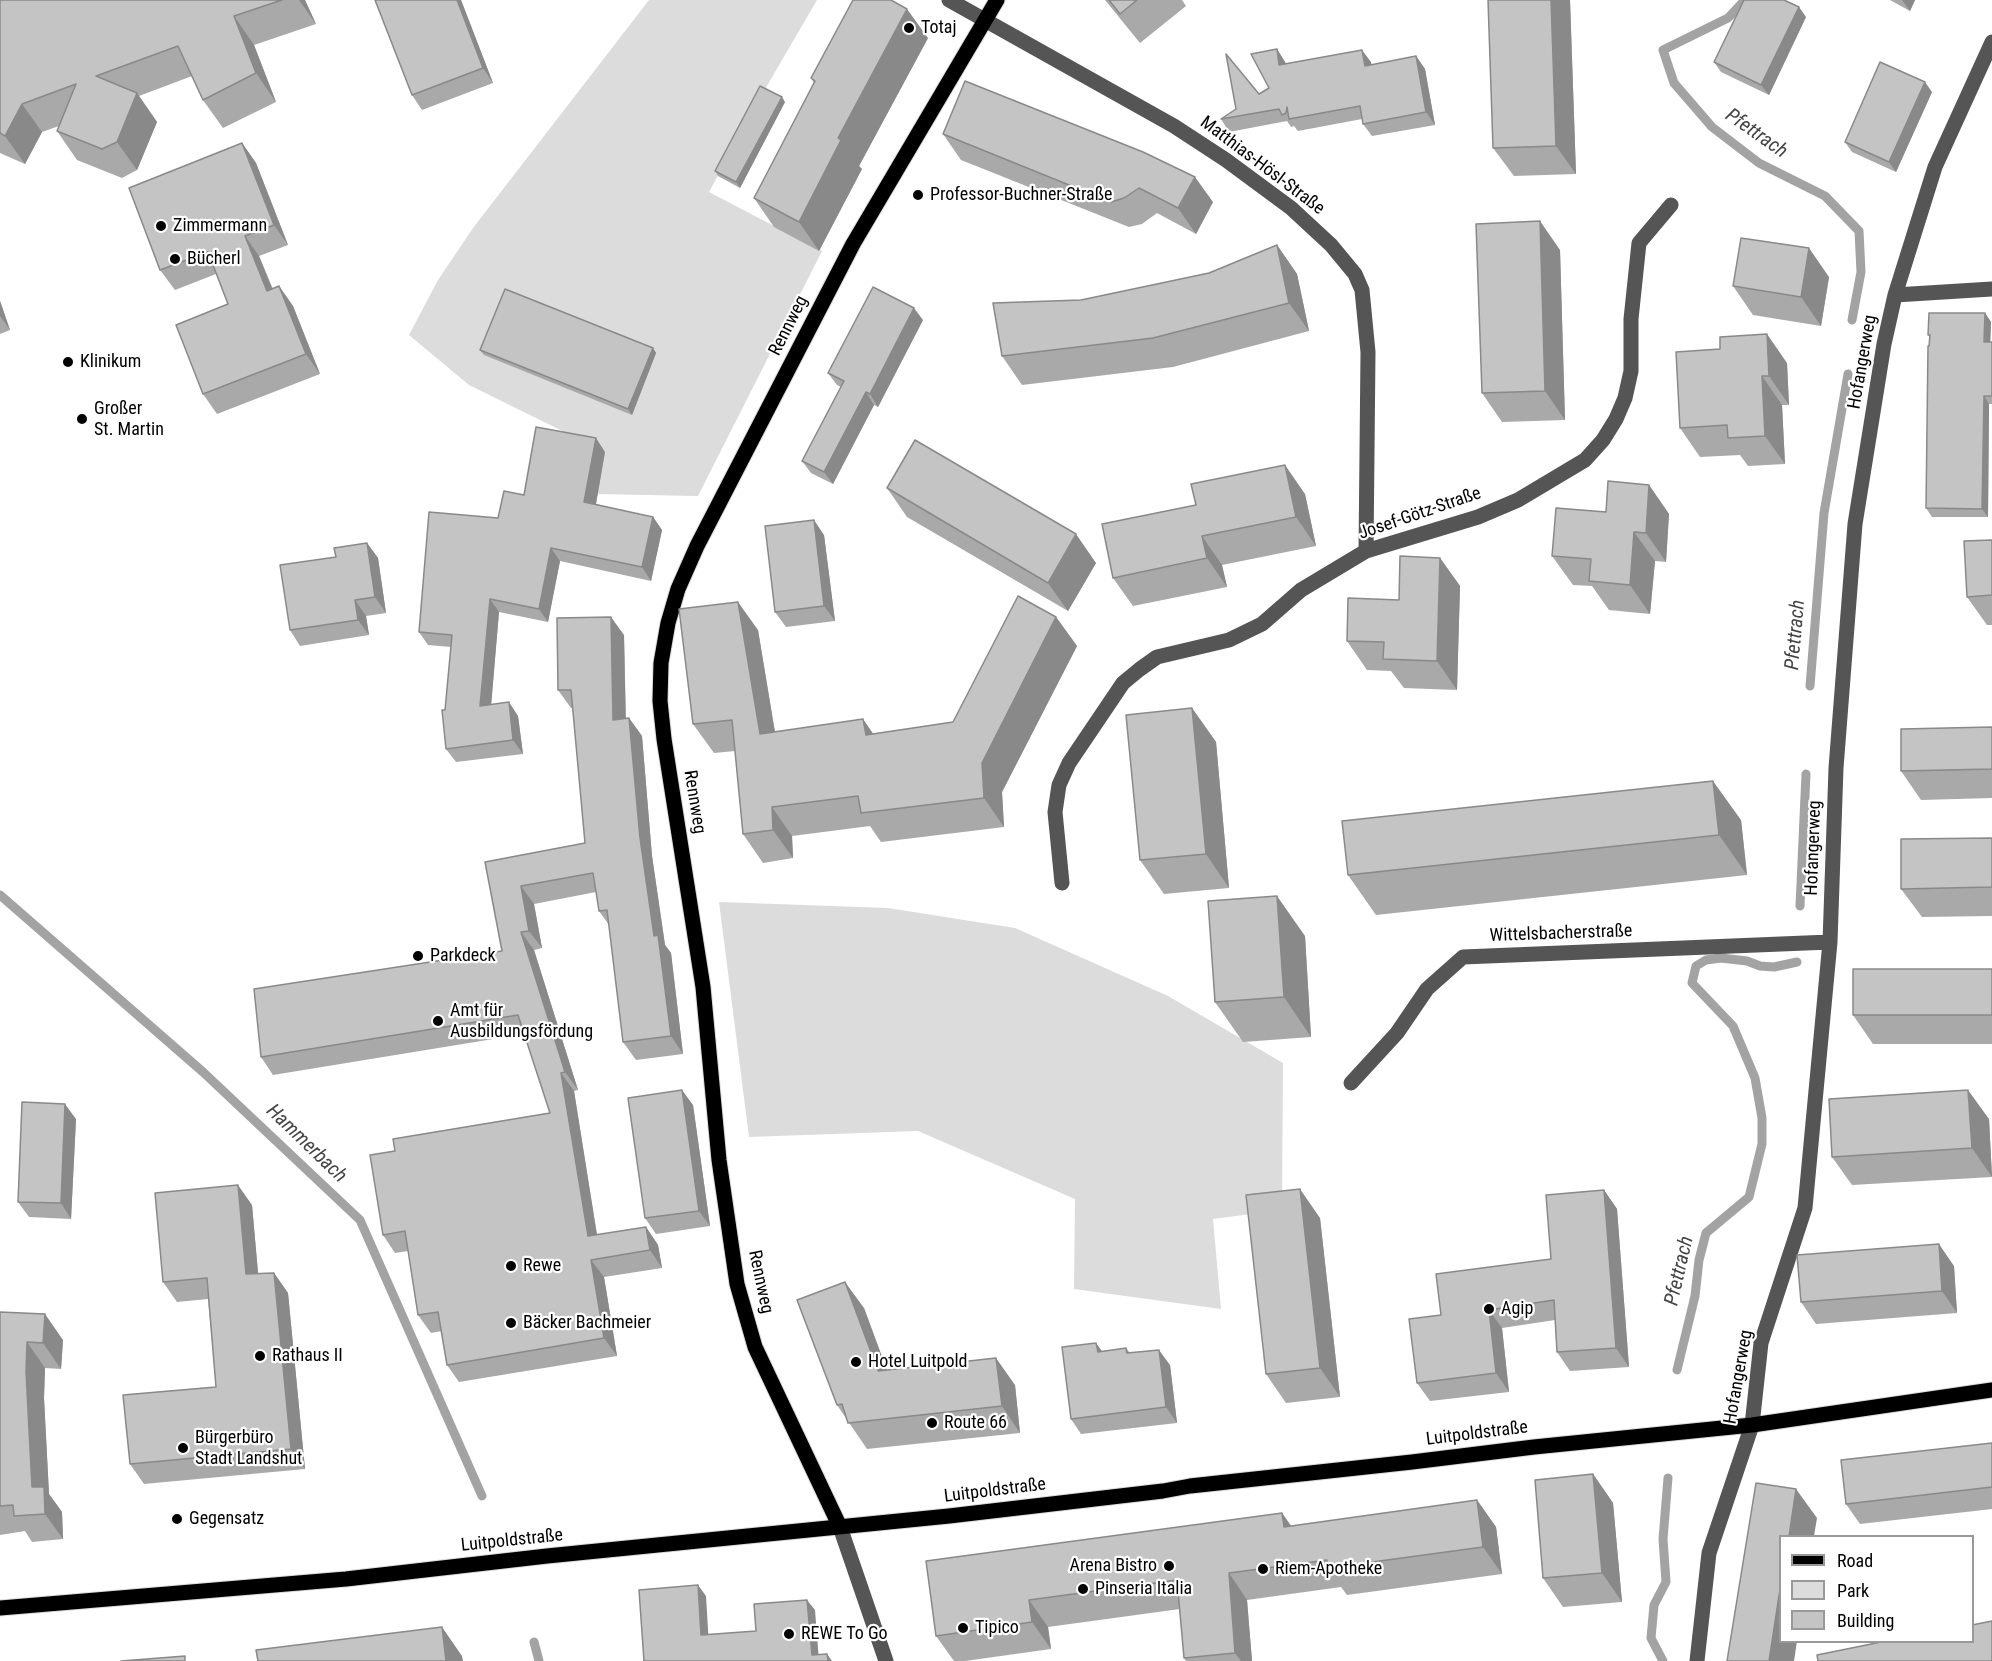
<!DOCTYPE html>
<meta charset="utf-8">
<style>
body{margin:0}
#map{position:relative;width:1992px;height:1661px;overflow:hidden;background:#fff;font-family:"Roboto Condensed",sans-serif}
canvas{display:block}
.legend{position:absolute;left:1779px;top:1535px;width:195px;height:108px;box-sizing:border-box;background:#fff;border:2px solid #999;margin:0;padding:8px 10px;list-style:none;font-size:18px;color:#000}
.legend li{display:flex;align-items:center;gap:12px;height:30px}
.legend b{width:30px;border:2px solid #999}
</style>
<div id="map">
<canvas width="1992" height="1661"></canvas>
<ul class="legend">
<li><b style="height:8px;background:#000"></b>Road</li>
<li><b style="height:16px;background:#dcdcdc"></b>Park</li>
<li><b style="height:16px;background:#c4c4c4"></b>Building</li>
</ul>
</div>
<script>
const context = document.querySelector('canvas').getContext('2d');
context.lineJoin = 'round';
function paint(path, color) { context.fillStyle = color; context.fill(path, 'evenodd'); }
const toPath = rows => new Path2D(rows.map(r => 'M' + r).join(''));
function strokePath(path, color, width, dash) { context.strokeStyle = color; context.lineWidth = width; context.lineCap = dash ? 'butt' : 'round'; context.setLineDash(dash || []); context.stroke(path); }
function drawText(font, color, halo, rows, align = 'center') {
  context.font = font + ' "Roboto Condensed",sans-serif'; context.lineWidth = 4.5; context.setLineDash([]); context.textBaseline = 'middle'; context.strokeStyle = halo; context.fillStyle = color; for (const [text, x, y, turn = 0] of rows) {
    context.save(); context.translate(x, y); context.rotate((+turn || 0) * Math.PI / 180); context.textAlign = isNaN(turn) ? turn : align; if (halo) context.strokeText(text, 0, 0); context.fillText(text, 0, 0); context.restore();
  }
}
paint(toPath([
 [649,0,817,0,764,91,709,192,822,251,698,496,597,494,605,452,469,385,409,335,438,280,473,228],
 [719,902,888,908,1015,928,1168,996,1283,1063,1282,1210,1213,1219,1221,1309,1074,1289,1075,1199,918,1131,749,1137]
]), '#dcdcdc');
strokePath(toPath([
 [1745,0,1728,18,1663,50,1674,83,1712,127,1759,163,1825,196,1859,231,1861,272,1852,320],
 [1810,686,1824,513,1848,374],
 [0,895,203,1072,360,1220,482,1496],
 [1800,906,1806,774],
 [1677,1370,1695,1296,1699,1260,1706,1233,1749,1197,1762,1144,1762,1118,1755,1078,1733,1026,1692,983,1696,966,1706,960,1721,958,1747,961,1760,966,1774,967,1797,962],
 [534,1642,539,1661],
 [1663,1661,1651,1638,1654,1605,1666,1582,1663,1539,1668,1478]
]), '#a3a3a3', 9);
const major = toPath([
 [840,1527,755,1347,737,1284,719,1160,703,987,664,739,660,701,661,663,668,623,678,589,697,546,853,244,997,0],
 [0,1608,346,1579,547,1556,949,1516,1163,1491,1190,1486,1412,1462,1534,1447,1752,1425,1992,1390]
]);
strokePath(major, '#dbdbdb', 17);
strokePath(toPath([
 [949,0,1174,126,1226,160,1291,208,1331,245,1355,274,1362,290,1368,352,1366,551],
 [1895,295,1992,289],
 [1062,883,1055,812,1059,785,1069,763,1123,683,1140,669,1157,657,1229,640,1262,624,1301,590,1366,551,1478,517,1518,500,1585,460,1603,440,1616,419,1625,398,1631,371,1631,319,1639,243,1671,205],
 [1351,1083,1397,1033,1427,989,1463,957,1830,942],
 [840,1527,886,1661],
 [1697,1661,1709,1553,1752,1425,1761,1343,1805,1208,1830,942,1836,768,1855,524,1884,344,1895,295,1935,167,1992,42]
]), '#555', 15);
strokePath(major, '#000', 15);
paint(toPath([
 [0,0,305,0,316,24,254,45,276,102,223,128,203,100,192,76,139,96,157,122,137,170,122,178,77,160,57,131,59,126,42,132,25,164,0,153],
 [461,0,493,83,422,110,412,95],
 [1105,0,1182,0,1186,6,1140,43],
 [1488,0,1570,0,1576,174,1514,176,1493,148],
 [1890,0,1915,0,1910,11],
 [1806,17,1769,95,1721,72,1714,62],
 [928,38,859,166,862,169,819,251,774,227,754,198,814,83,811,78],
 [1277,49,1285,62,1286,64,1371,62,1371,65,1416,56,1425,69,1435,125,1372,136,1363,124,1362,119,1298,131,1294,126,1291,127,1287,121,1229,132,1221,119,1269,88],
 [1932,92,1896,172,1852,152,1845,142],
 [785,102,740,188,718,176,715,171],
 [943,134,1213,202,1196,234,1157,213,1142,224,1129,227,961,160],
 [242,143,256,163,288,245,259,256,273,289,279,286,293,306,320,374,217,414,203,394,228,304,216,274,175,290,160,270],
 [1277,245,1297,274,1309,331,1173,367,1022,385,1002,356,1209,273],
 [1560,250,1565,420,1502,422,1482,393],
 [1829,277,1821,326,1753,315,1733,286],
 [0,301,10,330,0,334],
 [1985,313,1991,322,1990,342,1992,342,1992,404,1989,404,1988,517,1932,517,1926,508,1930,337,1928,335],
 [923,320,878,407,874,405,833,484,811,473,802,461,841,387,837,385,828,373],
 [653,348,656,353,632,415,484,355,480,350],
 [1676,352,1787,363,1789,405,1782,405,1785,464,1748,466,1740,455,1700,457,1680,428],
 [605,452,596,504,653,517,662,530,651,581,560,561,548,622,499,612,491,704,518,716,523,754,456,762,446,749,445,710,451,647,428,645,419,632,498,518,524,495],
 [1649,485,1669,514,1666,562,1655,561,1650,614,1609,610,1592,586,1573,585,1552,556,1606,512],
 [887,488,1096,563,1068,611,907,517],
 [1305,494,1316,546,1222,565,1227,587,1133,606,1113,578,1102,524],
 [824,535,835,621,786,627,775,612],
 [1992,540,1992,625,1987,625,1967,597],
 [367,543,378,558,386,613,366,616,369,635,300,646,290,630,336,557],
 [1440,558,1460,586,1457,690,1404,688,1391,671,1367,670,1347,641,1399,600],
 [1056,617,1077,646,1002,792,1004,827,881,842,870,826,792,836,793,858,763,863,743,834,735,751,714,753,693,724,758,630,775,732,873,734,953,722],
 [624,635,626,719,629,718,642,736,652,856,665,945,671,953,683,1054,636,1060,623,1042,609,925,599,911,596,892,534,904,542,948,534,950,578,1090,574,1091,597,1235,646,1227,658,1245,662,1268,604,1277,617,1356,459,1382,447,1365,442,1331,431,1333,418,1315,408,1251,395,1253,383,1235,395,1151,550,1113,524,1034,273,1075,261,1057,502,951,485,862,585,843,573,708,571,708,558,690],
 [1192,708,1216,742,1229,888,1164,894,1140,860],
 [1992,727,1992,798,1921,800,1901,771],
 [1741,820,1747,875,1376,915,1348,875],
 [1992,838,1992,916,1922,917,1901,889],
 [1305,936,1311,1037,1243,1042,1215,1002],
 [1992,969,1992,1044,1873,1044,1853,1015],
 [693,1105,710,1226,656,1234,645,1218],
 [76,1119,71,1219,29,1217,18,1202],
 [1989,1119,1992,1177,1852,1185,1832,1157],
 [1604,1190,1617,1209,1629,1367,1570,1371,1557,1352,1555,1320,1502,1328,1509,1392,1430,1401,1417,1383,1441,1315,1551,1259],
 [252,1205,258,1274,274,1273,288,1293,305,1469,144,1484,130,1464,216,1387,208,1299,177,1302,163,1282],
 [1320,1218,1340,1397,1286,1403,1266,1374],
 [1954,1266,1957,1313,1816,1324,1801,1302],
 [864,1308,887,1370,1015,1385,1020,1433,867,1449,837,1405],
 [0,1312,63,1340,61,1369,45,1368,44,1398,49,1494,62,1512,63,1539,32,1542,25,1531,0,1535],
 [1126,1348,1130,1353,1170,1365,1177,1423,1081,1434,1071,1419,1102,1351],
 [1992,1443,1992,1509,1860,1524,1846,1504],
 [1593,1474,1613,1503,1622,1602,1563,1607,1543,1578],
 [1477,1500,1496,1527,1502,1574,1347,1595,1341,1587,1247,1600,1252,1661,1186,1661,1184,1658,1180,1609,1048,1627,1051,1649,965,1661,954,1661,936,1636,926,1561,1282,1513,1291,1526]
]), '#a9a9a9');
paint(toPath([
 [299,0,305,0,316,24],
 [457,0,461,0,493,83,483,68],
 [1551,0,1570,0,1576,174,1556,146],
 [1902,0,1915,0,1910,11],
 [1799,7,1806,17,1769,95,1761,85],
 [907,9,928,38,859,166,862,169,819,251,799,222,838,138],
 [234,16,254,45,276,102,256,73],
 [1277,49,1285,62,1288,77,1279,65],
 [1362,50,1371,62,1374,78,1365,66],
 [1416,56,1425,69,1435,125,1426,112],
 [1925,82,1932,92,1896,172,1889,162],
 [137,93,157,122,137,170,117,142],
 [782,97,785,102,740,188,736,182],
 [22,104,42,132,25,164,5,136],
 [242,143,256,163,288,245,274,225],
 [1195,177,1213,202,1196,234,1178,208],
 [1540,221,1560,250,1565,420,1545,391],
 [245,236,259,256,281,311,267,291],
 [1277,245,1297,274,1309,331,1289,303],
 [1809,248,1829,277,1821,326,1801,297],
 [279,286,293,306,320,374,306,354],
 [0,301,10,330,0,316],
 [914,308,923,320,878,407,870,394],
 [1985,313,1991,322,1990,350,1984,342],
 [1767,334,1787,363,1789,405,1769,376],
 [653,348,656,353,632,415,628,409],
 [1762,376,1782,405,1785,464,1765,436],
 [866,392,874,405,833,484,824,472],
 [1984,396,1989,404,1988,517,1982,509],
 [596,438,605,452,594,515,584,502],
 [1285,465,1305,494,1316,546,1296,517],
 [1649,485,1669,514,1666,562,1646,533],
 [653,517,662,530,651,581,642,567],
 [814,520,824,535,835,621,824,606],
 [1634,532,1655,561,1650,614,1630,585],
 [1076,534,1096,563,1068,611,1048,583],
 [1202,536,1222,565,1227,587,1207,558],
 [367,543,378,558,386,613,375,597],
 [551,548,560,561,548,622,539,609],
 [1440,558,1460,586,1457,690,1437,661],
 [490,599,499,612,490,719,480,706],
 [355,600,366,616,369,635,358,620],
 [738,602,758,630,780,763,760,734],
 [611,617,624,635,626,738,613,720],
 [1056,617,1077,646,1002,792,1004,827,984,798,982,763],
 [509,702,518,716,523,754,513,740],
 [1192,708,1216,742,1229,888,1206,854],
 [629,718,642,736,652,856,665,945,671,953,683,1054,671,1036,654,936,640,838],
 [863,719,883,748,866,735],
 [1713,781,1741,820,1747,875,1719,835],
 [772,807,792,836,793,858,773,830],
 [521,886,534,904,542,948,529,931],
 [1277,896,1305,936,1311,1037,1284,997],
 [521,932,534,950,578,1090,565,1072],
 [561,1073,574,1091,600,1254,588,1236],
 [682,1090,693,1105,710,1226,699,1211],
 [1968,1090,1989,1119,1992,1177,1972,1148],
 [65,1104,76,1119,71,1219,61,1203],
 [238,1185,252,1205,260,1294,246,1274],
 [1300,1189,1320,1218,1340,1397,1320,1368],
 [1604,1190,1617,1209,1629,1367,1616,1348],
 [646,1227,658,1245,662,1268,650,1250],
 [1939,1244,1954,1266,1957,1313,1942,1291],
 [591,1260,604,1277,617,1356,604,1338],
 [274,1273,288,1293,305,1469,291,1449],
 [845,1282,864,1308,897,1398,878,1371],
 [1489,1310,1502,1328,1509,1392,1496,1373],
 [45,1314,63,1340,61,1369,43,1343],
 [27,1342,45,1368,44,1398,49,1494,62,1512,63,1539,45,1514,32,1487,26,1372],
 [1096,1343,1107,1358,1098,1352],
 [1159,1350,1170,1365,1177,1423,1166,1407],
 [996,1358,1015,1385,1020,1433,1002,1406],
 [1593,1474,1613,1503,1622,1602,1602,1573],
 [1796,1489,1817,1518,1814,1536,1789,1536],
 [1477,1500,1496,1527,1502,1574,1483,1547],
 [1282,1513,1301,1540,1284,1527],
 [1229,1573,1247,1600,1252,1661,1241,1661,1235,1653],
 [698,1585,706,1596,709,1646,701,1635],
 [1780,1589,1780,1641,1797,1641,1794,1661,1769,1661],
 [807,1600,815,1610,819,1661,812,1655],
 [1029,1600,1048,1627,1051,1649,1032,1622],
 [442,1627,462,1656,463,1661,446,1661],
 [827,1654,832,1661,828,1661]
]), '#898989');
const building = toPath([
 [0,0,282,0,234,16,256,73,203,100,178,46,96,76,137,93,117,142,102,149,57,131,76,84,22,104,5,136,0,133,0,0],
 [375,0,457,0,483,68,412,95,375,0],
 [853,0,891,0,907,9,838,138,841,140,799,222,754,198,815,81,811,78,853,0],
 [1109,0,1137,0,1120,14,1109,0],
 [1488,0,1551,0,1556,146,1493,148,1488,0],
 [1744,0,1784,0,1799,7,1761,85,1714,62,1744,0],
 [1277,49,1279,65,1362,50,1365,66,1416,56,1426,112,1363,124,1360,106,1289,119,1287,107,1286,113,1282,115,1279,109,1221,119,1236,109,1226,54,1259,94,1269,88,1251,54,1277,49],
 [1880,62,1925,82,1889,162,1845,142,1880,62],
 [965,81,1143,152,1195,177,1178,208,1139,188,1124,198,1111,202,943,134,965,81],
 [760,86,782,97,736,182,715,171,760,86],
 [242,143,274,225,245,236,267,291,279,286,306,354,203,394,176,325,228,304,208,252,160,270,129,188,242,143],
 [1540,221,1545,391,1482,393,1476,224,1540,221],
 [1741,238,1809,248,1801,297,1733,286,1741,238],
 [1277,245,1289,303,1153,338,1002,356,993,303,1081,300,1209,273,1277,245],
 [873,287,914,308,870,394,866,392,824,472,802,461,844,381,828,373,873,287],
 [505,289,653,348,628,409,480,350,505,289],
 [1929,313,1985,313,1984,342,1992,342,1992,396,1984,396,1982,509,1926,508,1928,346,1929,346,1930,335,1928,335,1929,313],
 [1767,334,1769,376,1762,376,1765,436,1728,438,1727,425,1680,428,1676,352,1720,349,1720,337,1767,334],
 [536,427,596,438,584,502,653,517,642,567,551,548,539,609,490,599,480,706,509,702,513,740,446,749,442,710,445,710,452,635,419,632,429,512,498,518,504,491,524,495,536,427],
 [915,440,1076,534,1048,583,887,488,915,440],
 [1285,465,1296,517,1202,536,1207,558,1113,578,1102,524,1196,505,1191,484,1285,465],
 [1608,481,1649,485,1646,533,1634,532,1630,585,1589,581,1591,559,1552,556,1556,508,1606,512,1608,481],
 [814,520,824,606,775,612,765,526,814,520],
 [1992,540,1992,595,1967,597,1964,541,1992,540],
 [367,543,375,597,355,600,358,620,290,630,280,565,336,557,334,548,367,543],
 [1400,556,1440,558,1437,661,1383,659,1384,642,1347,641,1348,598,1399,600,1400,556],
 [1018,596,1056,617,982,763,984,798,861,813,858,796,772,807,773,830,743,834,732,720,693,724,679,609,738,602,760,734,863,719,866,735,953,722,1018,596],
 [611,617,613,720,629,718,640,838,654,936,658,935,671,1036,623,1042,607,910,599,911,593,873,521,886,529,931,521,932,565,1072,561,1073,588,1236,646,1227,650,1250,591,1260,604,1338,447,1365,438,1312,418,1315,405,1231,383,1235,370,1155,395,1151,393,1139,550,1113,518,1015,261,1057,254,989,502,951,485,862,585,843,571,690,558,690,557,618,611,617],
 [1192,708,1206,854,1140,860,1126,715,1192,708],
 [1992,727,1992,769,1901,771,1901,729,1992,727],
 [1713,781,1719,835,1348,875,1342,821,1713,781],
 [1992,838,1992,887,1901,889,1901,839,1992,838],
 [1277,896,1284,997,1215,1002,1208,901,1277,896],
 [1853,969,1992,969,1992,1015,1853,1015,1853,969],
 [682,1090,699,1211,645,1218,628,1098,682,1090],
 [1968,1090,1972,1148,1832,1157,1829,1099,1968,1090],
 [22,1102,65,1104,61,1203,18,1202,22,1102],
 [238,1185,246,1274,274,1273,291,1449,130,1464,123,1395,216,1387,207,1278,163,1282,155,1193,238,1185],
 [1300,1189,1320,1368,1266,1374,1246,1195,1300,1189],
 [1604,1190,1616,1348,1557,1352,1554,1300,1489,1310,1496,1373,1417,1383,1409,1319,1441,1315,1436,1274,1551,1259,1546,1195,1604,1190],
 [1939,1244,1942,1291,1801,1302,1797,1255,1939,1244],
 [845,1282,878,1371,996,1358,1002,1406,848,1423,842,1404,837,1405,797,1300,845,1282],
 [0,1312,45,1314,43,1343,27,1342,26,1372,32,1487,44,1487,45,1514,14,1516,13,1505,0,1506,0,1312],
 [1096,1343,1098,1352,1126,1348,1127,1353,1159,1350,1166,1407,1071,1419,1062,1347,1096,1343],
 [1992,1443,1992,1487,1846,1504,1841,1460,1992,1443],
 [1593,1474,1602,1573,1543,1578,1535,1480,1593,1474],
 [1756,1483,1796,1489,1789,1536,1780,1536,1780,1589,1769,1661,1727,1661,1756,1483],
 [1477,1500,1483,1547,1328,1568,1327,1560,1229,1573,1235,1653,1184,1658,1177,1580,1029,1600,1032,1622,936,1636,926,1561,1282,1513,1284,1527,1477,1500],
 [698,1585,701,1635,756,1631,754,1604,807,1600,812,1655,827,1654,828,1661,644,1661,639,1590,698,1585],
 [1992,1621,1992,1661,1818,1661,1817,1655,1886,1641,1972,1641,1972,1625,1992,1621],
 [442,1627,446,1661,258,1661,256,1650,442,1627],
 [185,1656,185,1661,121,1661,185,1656]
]);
paint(building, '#c4c4c4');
strokePath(building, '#898989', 1.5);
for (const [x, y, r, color] of [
 [909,28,6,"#000"],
 [918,195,6,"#000"],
 [161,226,6,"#000"],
 [175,259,6,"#000"],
 [68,362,6,"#000"],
 [82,419,6,"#000"],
 [418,956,6,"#000"],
 [438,1021,6,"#000"],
 [511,1266,6,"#000"],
 [1489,1309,6,"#000"],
 [511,1323,6,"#000"],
 [260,1356,6,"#000"],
 [856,1362,6,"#000"],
 [932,1423,6,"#000"],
 [183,1448,6,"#000"],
 [177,1519,6,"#000"],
 [1169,1566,6,"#000"],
 [1263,1569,6,"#000"],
 [1083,1589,6,"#000"],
 [963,1628,6,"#000"],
 [789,1634,6,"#000"]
]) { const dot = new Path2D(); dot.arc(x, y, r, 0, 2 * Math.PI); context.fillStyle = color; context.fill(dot); strokePath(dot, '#fff', 2); }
drawText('18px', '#000', '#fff', [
 ["Totaj",921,28],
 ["Professor-Buchner-Straße",930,195],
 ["Zimmermann",173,226],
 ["Bücherl",187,259],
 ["Klinikum",80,362],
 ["Großer",94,409],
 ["St. Martin",94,430],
 ["Parkdeck",430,956],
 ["Amt für",450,1011],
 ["Ausbildungsfördung",450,1032],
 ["Rewe",523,1266],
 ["Agip",1501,1309],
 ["Bäcker Bachmeier",523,1323],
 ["Rathaus II",272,1356],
 ["Hotel Luitpold",868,1362],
 ["Route 66",944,1423],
 ["Bürgerbüro",195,1438],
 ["Stadt Landshut",195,1459],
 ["Gegensatz",189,1519],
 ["Arena Bistro",1157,1566,"right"],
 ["Riem-Apotheke",1275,1569],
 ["Pinseria Italia",1095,1589],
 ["Tipico",975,1628],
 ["REWE To Go",801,1634]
], 'left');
drawText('18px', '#000', '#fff', [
 ["Matthias-Hösl-Straße",1262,166,37],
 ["Rennweg",789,326,-63],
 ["Hofangerweg",1863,362,-80],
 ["Josef-Götz-Straße",1420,514,-19],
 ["Rennweg",694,802,81],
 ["Hofangerweg",1814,848,-88],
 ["Wittelsbacherstraße",1561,934,-2],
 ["Rennweg",760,1282,78],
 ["Hofangerweg",1739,1377,-80],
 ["Luitpoldstraße",1477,1434,-7],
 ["Luitpoldstraße",995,1491,-7],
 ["Luitpoldstraße",512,1541,-6]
]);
drawText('italic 20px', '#444', '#fff', [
 ["Pfettrach",1756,134,35],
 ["Pfettrach",1796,635,-85],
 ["Hammerbach",306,1144,44],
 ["Pfettrach",1680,1271,-77]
]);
</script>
